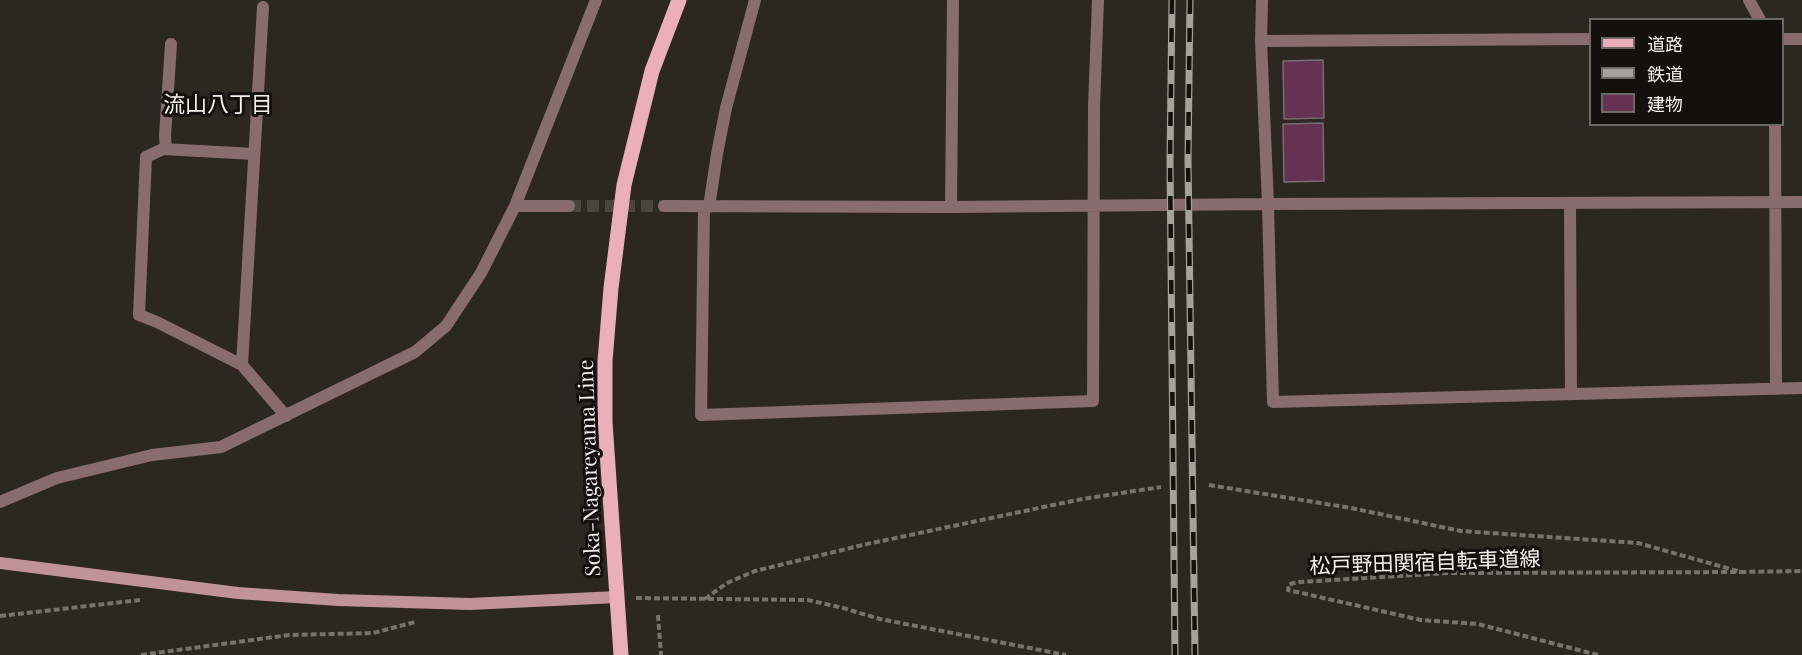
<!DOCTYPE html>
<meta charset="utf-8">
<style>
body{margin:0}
#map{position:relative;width:1802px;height:655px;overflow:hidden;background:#2d2721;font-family:"Playfair Display","Noto Sans JP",serif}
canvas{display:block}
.legend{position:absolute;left:1589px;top:18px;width:195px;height:108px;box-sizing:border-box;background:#13100e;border:2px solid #6d6a67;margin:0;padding:8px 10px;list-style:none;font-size:18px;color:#f5f1ed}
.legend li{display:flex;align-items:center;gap:12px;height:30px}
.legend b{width:30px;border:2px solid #6d6a67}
</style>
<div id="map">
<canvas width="1802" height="655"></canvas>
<ul class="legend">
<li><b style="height:8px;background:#eaafb8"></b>道路</li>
<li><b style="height:8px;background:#a6a19c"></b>鉄道</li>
<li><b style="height:16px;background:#643352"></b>建物</li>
</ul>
</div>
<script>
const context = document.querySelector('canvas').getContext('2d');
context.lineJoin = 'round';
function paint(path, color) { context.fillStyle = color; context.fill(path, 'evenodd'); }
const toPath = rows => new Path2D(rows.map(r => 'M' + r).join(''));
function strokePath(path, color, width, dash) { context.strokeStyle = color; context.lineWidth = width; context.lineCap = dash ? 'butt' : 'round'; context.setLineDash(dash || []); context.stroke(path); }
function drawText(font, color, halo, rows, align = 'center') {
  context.font = font + ' "Playfair Display","Noto Sans JP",serif'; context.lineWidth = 6; context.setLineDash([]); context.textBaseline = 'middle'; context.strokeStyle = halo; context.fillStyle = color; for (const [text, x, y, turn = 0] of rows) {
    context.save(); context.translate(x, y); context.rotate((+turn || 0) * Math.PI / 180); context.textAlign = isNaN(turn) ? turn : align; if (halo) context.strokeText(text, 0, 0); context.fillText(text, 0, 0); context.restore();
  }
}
const building = toPath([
 [1323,60,1324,118,1284,119,1283,61,1323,60],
 [1323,123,1324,181,1284,182,1283,124,1323,123]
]);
paint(building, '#643352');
strokePath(building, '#766d72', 1.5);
strokePath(toPath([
 [569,206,664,206]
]), '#4b4540', 12, [12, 6]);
strokePath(toPath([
 [1209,485,1351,508,1461,531,1638,543,1741,572,1802,571],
 [636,598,808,600,843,608,880,619,1066,655],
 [705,599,727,583,755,571,867,544,1082,499,1161,487],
 [658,615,661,655],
 [0,616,140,600],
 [141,655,289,635,373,633,415,622],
 [1598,655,1478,624,1421,620,1288,590,1289,584,1300,582,1448,573,1741,572]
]), '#78726d', 4, [6, 3]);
strokePath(toPath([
 [166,149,165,136,171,44],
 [254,154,163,149,146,157,139,315,157,322,242,365,286,416],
 [1570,203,1571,394],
 [242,365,263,7]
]), '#896c70', 12);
strokePath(toPath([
 [1262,0,1261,41,1268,204,1273,402,1802,388],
 [1749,0,1760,20],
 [1782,39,1802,39],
 [1261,41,1590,39],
 [1775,124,1776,389],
 [515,206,569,206],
 [664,206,951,207,1268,204,1802,202],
 [704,207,701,415,1093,401,1094,107,1098,0],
 [709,207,717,154,726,108,755,0],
 [951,207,953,0],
 [0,502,57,478,152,455,221,447,415,352,446,326,481,273,515,206,596,0]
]), '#896c70', 12);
strokePath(toPath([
 [0,563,238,593,338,600,470,604,617,597]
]), '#c09299', 12);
strokePath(toPath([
 [621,655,605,422,605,361,611,288,624,185,652,71,679,0]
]), '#eaafb8', 15);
const rail = toPath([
 [1172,0,1170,161,1175,655],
 [1190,0,1188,160,1195,655]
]);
strokePath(rail, '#a6a19c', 7);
strokePath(rail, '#13100e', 4.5, [14]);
drawText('21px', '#f5f1ed', '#13100e', [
 ["Soka-Nagareyama Line",590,468,-92],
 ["松戸野田関宿自転車道線",1425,563,-2]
]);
drawText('22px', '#f5f1ed', '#13100e', [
 ["流山八丁目",218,105]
]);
</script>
